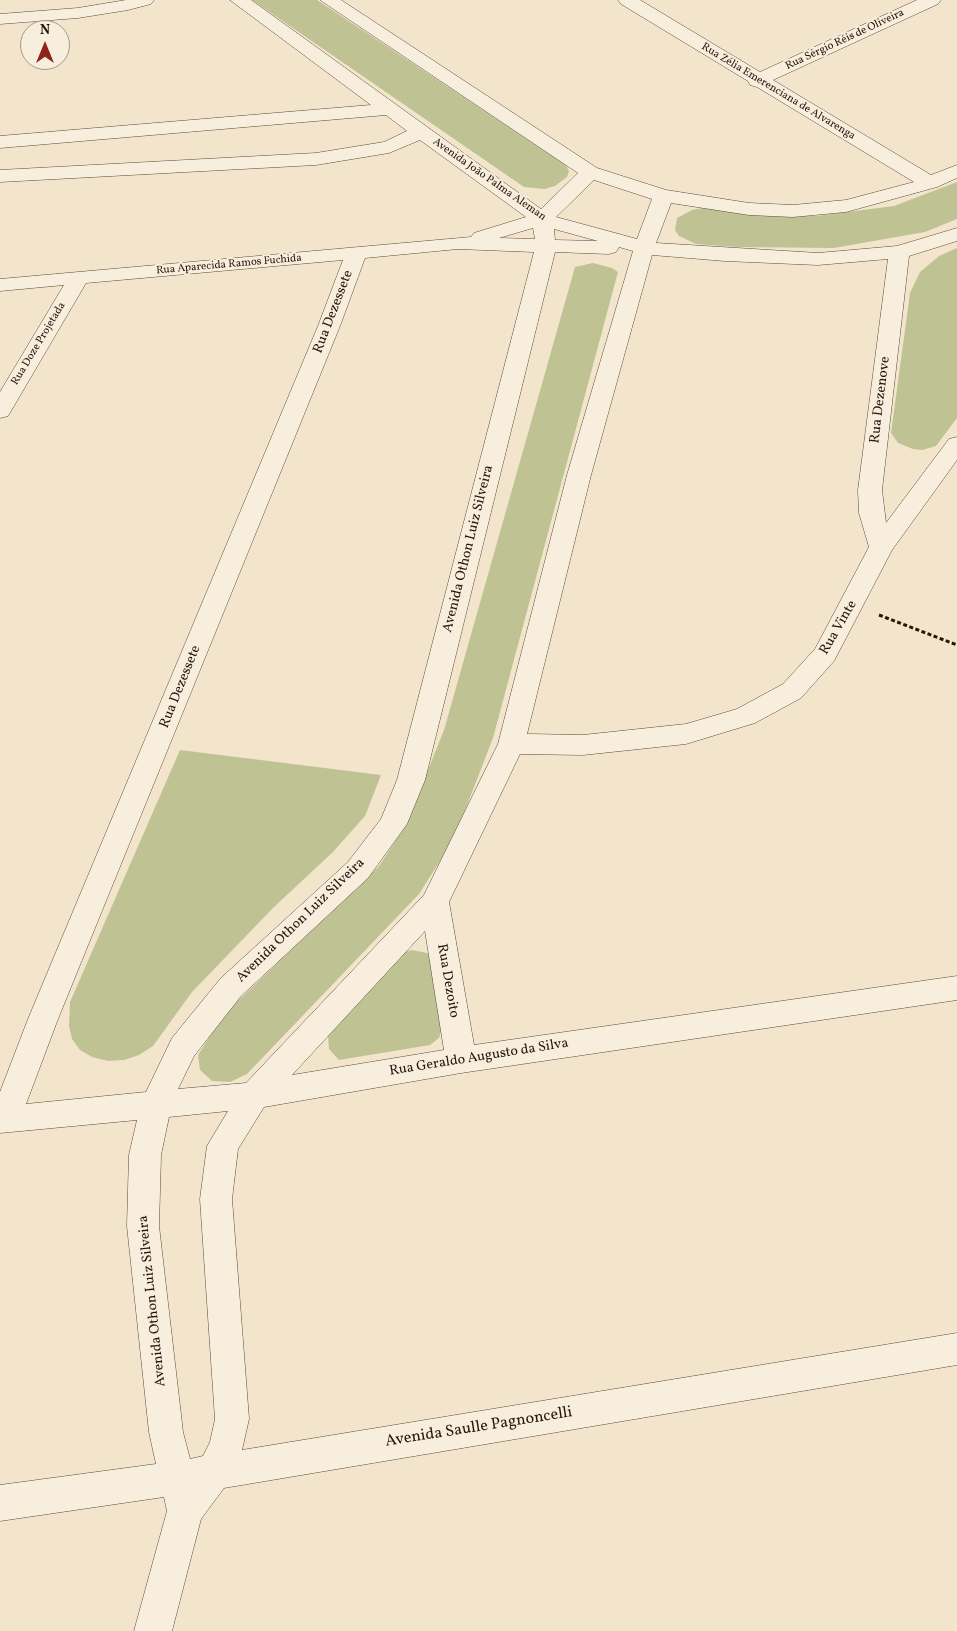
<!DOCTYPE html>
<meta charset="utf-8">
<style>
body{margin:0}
#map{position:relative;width:957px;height:1631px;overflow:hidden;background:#f2e5cc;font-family:Vollkorn,serif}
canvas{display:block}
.north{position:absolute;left:20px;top:20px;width:50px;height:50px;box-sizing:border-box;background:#f7eede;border:1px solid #a59789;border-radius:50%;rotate:0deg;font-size:14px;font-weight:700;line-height:20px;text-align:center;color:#29150a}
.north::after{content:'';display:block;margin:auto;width:18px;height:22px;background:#8f2418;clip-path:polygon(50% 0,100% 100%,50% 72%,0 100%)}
</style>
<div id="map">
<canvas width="957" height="1631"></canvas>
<div class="north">N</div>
</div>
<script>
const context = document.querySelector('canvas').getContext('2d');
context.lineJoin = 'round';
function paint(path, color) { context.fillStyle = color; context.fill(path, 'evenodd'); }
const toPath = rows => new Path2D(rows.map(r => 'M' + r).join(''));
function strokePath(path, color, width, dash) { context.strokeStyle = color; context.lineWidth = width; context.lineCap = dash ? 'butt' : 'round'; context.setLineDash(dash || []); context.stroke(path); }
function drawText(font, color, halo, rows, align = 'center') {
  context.font = font + ' Vollkorn,serif'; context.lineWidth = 4; context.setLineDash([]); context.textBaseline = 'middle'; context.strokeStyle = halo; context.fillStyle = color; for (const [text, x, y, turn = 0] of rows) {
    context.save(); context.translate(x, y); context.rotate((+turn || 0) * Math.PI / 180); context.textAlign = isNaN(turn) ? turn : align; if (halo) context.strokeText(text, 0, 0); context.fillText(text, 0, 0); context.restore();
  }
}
paint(toPath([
 [252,0,317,0,566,165,569,171,567,177,555,186,545,189,524,187],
 [957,182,957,219,925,232,834,248,737,247,696,244,679,236,675,230,677,218,692,210,702,208,816,216,894,206],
 [957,248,957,418,936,446,922,450,913,449,898,443,891,433,910,293,920,272,939,256],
 [593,263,612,268,618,272,493,738,454,839,419,894,247,1074,230,1082,212,1081,200,1070,198,1055,224,1014,379,866,406,825,444,730,575,267],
 [180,750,381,775,365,816,333,852,274,907,192,992,153,1046,139,1055,124,1060,108,1061,92,1057,80,1050,72,1039,69,1026,70,1002],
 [412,950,427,953,433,957,442,1028,439,1038,430,1045,339,1060,329,1049,328,1036,404,952]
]), '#bfc394');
const minor = toPath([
 [126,0,154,0,151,4,128,10,78,18,0,24,0,14,78,8,126,0],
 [230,0,251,0,541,209,578,173,320,0,341,0,597,168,666,190,749,203,793,205,846,200,914,182,757,87,750,85,748,81,621,4,618,0,640,0,760,72,917,0,941,0,938,4,773,80,931,175,957,165,957,178,937,187,846,212,793,217,749,215,671,203,656,243,818,253,897,246,957,228,957,241,909,256,882,490,886,523,949,439,957,437,957,460,892,550,834,661,801,698,755,723,686,744,583,755,520,754,449,902,474,1045,957,976,957,1000,461,1073,264,1107,238,1149,232,1199,249,1419,242,1450,957,1333,957,1365,224,1488,201,1519,172,1631,134,1631,167,1511,164,1497,0,1521,0,1485,156,1464,149,1432,127,1226,129,1155,137,1120,0,1133,0,1092,28,1019,318,326,343,260,86,283,11,411,8,416,0,418,0,392,64,285,0,291,0,279,471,237,474,233,526,217,420,140,389,153,316,165,0,182,0,170,316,153,384,142,407,131,386,115,0,148,0,136,371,105,230,0],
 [594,180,652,199,637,239,556,217,594,180],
 [533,228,535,239,499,238,533,228],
 [554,229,598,241,555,240,554,229],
 [619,247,633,251,567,475,498,744,424,895,246,1083,178,1089,194,1056,241,996,368,878,407,824,425,780,555,252,609,254,616,252,619,247],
 [458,249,534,252,397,780,381,819,348,862,221,978,172,1038,146,1092,26,1104,58,1019,340,326,365,258,458,249],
 [652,255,725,261,818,265,888,259,858,490,859,513,869,547,815,649,783,684,737,709,686,724,583,735,527,734,591,475,652,255],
 [425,931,444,1050,292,1075,425,931],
 [228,1111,207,1146,200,1199,215,1419,210,1442,203,1456,190,1459,183,1432,159,1226,161,1155,169,1117,228,1111]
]);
strokePath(minor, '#5b493a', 1);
strokePath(toPath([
 [879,615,957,645]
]), '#29150a', 3, [4, 2.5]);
paint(minor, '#f7eede');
drawText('11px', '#29150a', '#f7eede', [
 ["Rua Sérgio Réis de Oliveira",845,40,-25],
 ["Rua Zélia Emerenciana de Alvarenga",778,92,31],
 ["Avenida João Palma Aleman",489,180,35],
 ["Rua Aparecida Ramos Fuchida",229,265,-5],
 ["Rua Doze Projetada",39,344,-59]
]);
drawText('14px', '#29150a', '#f7eede', [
 ["Rua Dezessete",334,312,-69],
 ["Rua Dezenove",881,400,-83],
 ["Avenida Othon Luiz Silveira",469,549,-76],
 ["Rua Vinte",839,628,-60],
 ["Rua Dezessete",181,687,-68],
 ["Avenida Othon Luiz Silveira",301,921,-44],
 ["Rua Dezoito",447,981,80],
 ["Rua Geraldo Augusto da Silva",479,1058,-9],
 ["Avenida Othon Luiz Silveira",153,1301,-96]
]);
drawText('16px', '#29150a', '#f7eede', [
 ["Avenida Saulle Pagnoncelli",479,1428,-9]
]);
</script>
